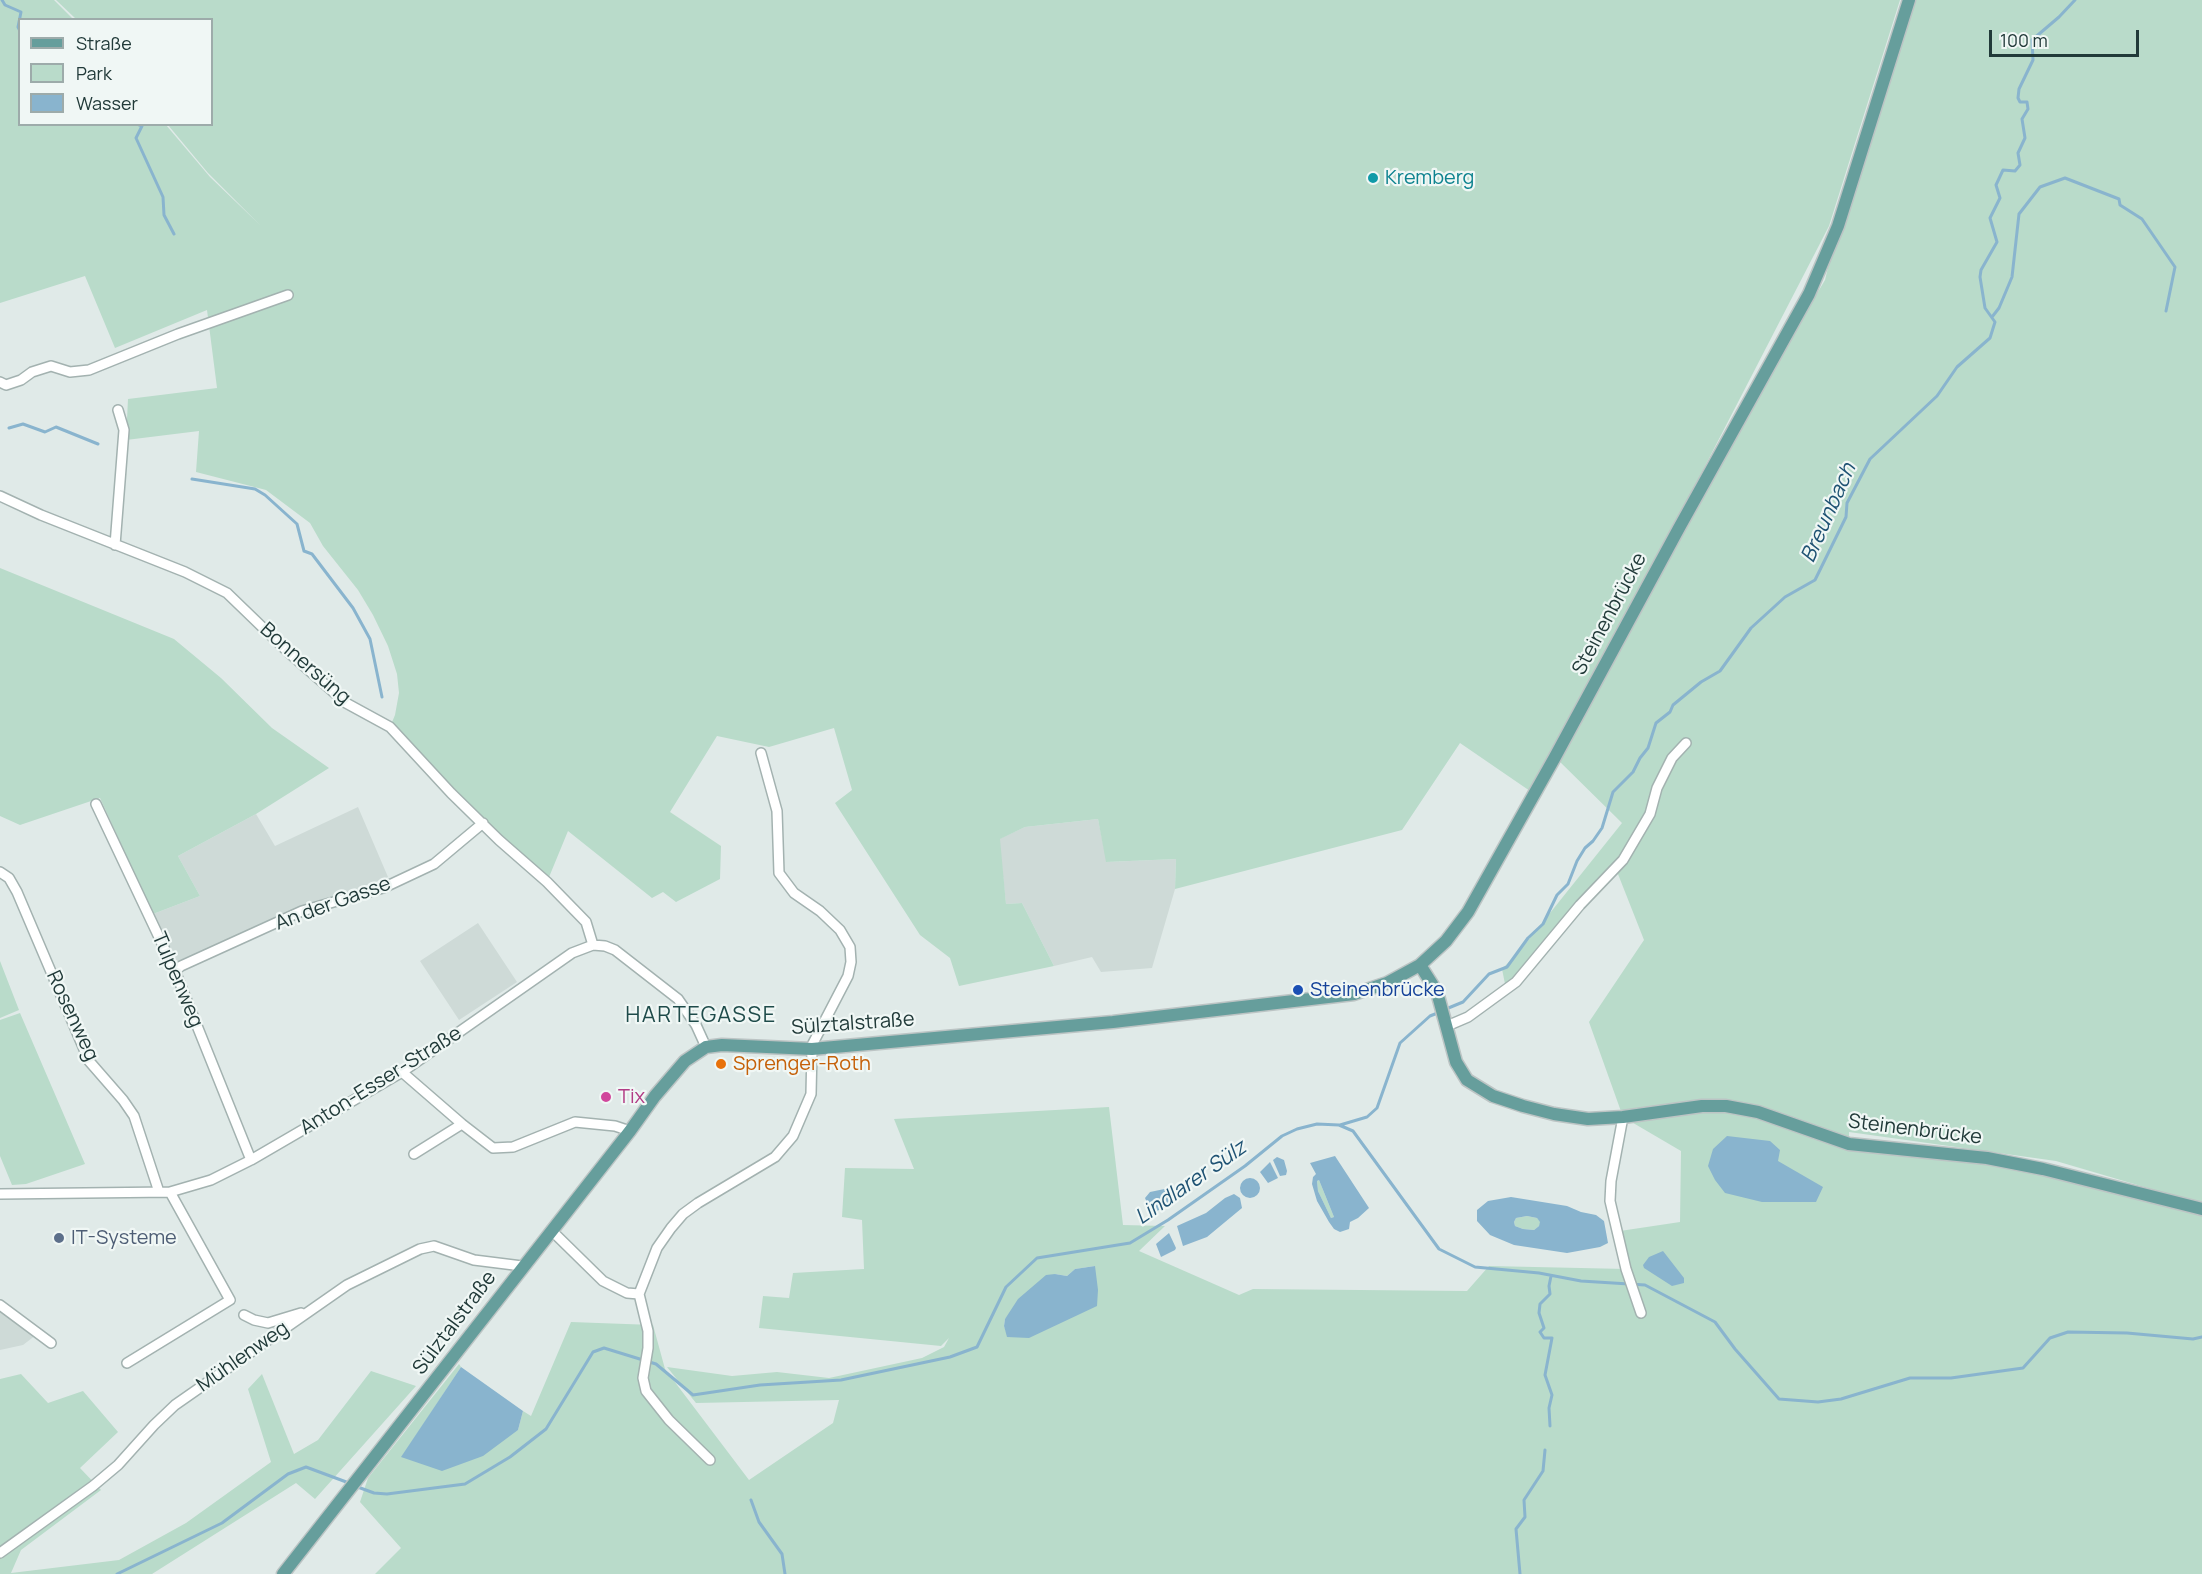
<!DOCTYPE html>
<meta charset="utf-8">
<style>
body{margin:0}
#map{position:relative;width:2202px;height:1574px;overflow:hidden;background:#e0eae8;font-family:Manrope,sans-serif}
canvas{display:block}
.legend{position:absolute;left:18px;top:18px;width:195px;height:108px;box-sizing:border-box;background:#f0f7f5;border:2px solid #9dabaa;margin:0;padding:8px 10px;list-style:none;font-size:18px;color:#213a39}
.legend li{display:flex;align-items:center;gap:12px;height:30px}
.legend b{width:30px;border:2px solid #9dabaa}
.scale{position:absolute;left:1989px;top:30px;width:150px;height:27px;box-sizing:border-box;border:3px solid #213a39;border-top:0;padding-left:8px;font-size:18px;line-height:21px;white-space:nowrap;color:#213a39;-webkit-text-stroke:4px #f0f7f5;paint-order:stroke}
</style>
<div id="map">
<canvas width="2202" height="1574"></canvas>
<ul class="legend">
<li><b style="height:8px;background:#669e9c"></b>Straße</li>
<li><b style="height:16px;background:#b9dbca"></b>Park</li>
<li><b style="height:16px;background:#89b4ce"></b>Wasser</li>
</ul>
<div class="scale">100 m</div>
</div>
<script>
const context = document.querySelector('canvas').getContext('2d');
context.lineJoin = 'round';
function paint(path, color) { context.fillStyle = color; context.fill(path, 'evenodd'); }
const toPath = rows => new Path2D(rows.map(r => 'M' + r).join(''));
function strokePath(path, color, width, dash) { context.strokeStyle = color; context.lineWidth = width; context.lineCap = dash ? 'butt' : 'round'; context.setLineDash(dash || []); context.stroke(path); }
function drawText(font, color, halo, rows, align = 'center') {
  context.font = font + ' Manrope,sans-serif'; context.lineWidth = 4.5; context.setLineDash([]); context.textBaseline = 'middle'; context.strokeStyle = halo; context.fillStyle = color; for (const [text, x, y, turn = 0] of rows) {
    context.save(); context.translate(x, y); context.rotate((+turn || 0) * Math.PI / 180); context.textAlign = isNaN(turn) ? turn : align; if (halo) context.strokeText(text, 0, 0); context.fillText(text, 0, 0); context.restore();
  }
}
paint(toPath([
 [358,807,388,877,175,962,153,914,200,896,178,856,256,814,275,846],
 [1098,819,1107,862,1176,859,1175,889,1152,968,1101,972,1092,957,1054,966,1022,903,1006,904,999,839,1025,827],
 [478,923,517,982,459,1020,420,961],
 [0,1309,36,1335,23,1345,0,1350]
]), '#cedad7');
paint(toPath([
 [0,0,54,0,73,19,20,20,20,124,166,125,210,177,260,225,208,173,168,125,212,124,212,20,76,19,56,0,1900,0,1829,226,1673,528,1530,791,1460,743,1402,830,1175,889,1176,859,1106,862,1098,819,1025,827,1000,839,1006,904,1022,903,1054,966,959,986,950,958,920,935,835,803,852,790,834,728,769,747,717,736,670,812,721,846,720,879,676,902,663,892,652,898,568,831,547,882,390,727,395,715,399,693,397,674,388,646,373,615,358,590,323,546,310,523,266,490,196,472,199,431,126,440,128,399,217,388,207,310,115,348,85,276,0,303],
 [1902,0,2202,0,2202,1204,2056,1161,1849,1132,1849,1143,1987,1158,2202,1209,2202,1574,375,1574,401,1548,360,1502,368,1478,459,1364,461,1367,402,1457,518,1430,523,1411,531,1416,571,1322,653,1325,665,1369,749,1480,833,1423,839,1400,696,1403,667,1367,732,1376,777,1372,829,1378,922,1358,944,1347,949,1338,941,1346,759,1328,763,1296,789,1298,793,1273,864,1269,862,1220,842,1217,845,1168,914,1169,894,1119,1109,1107,1123,1225,1165,1226,1139,1251,1239,1295,1253,1289,1467,1291,1489,1266,1626,1269,1620,1231,1680,1222,1681,1151,1623,1117,1589,1022,1644,940,1614,864,1520,973,1505,984,1502,969,1518,953,1622,823,1555,757,1768,376,1825,280,1838,226],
 [1095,1266,1008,1337,1004,1326,1005,1319,1055,1274,1067,1276,1075,1269],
 [0,568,174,639,221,678,272,728,329,768,256,814,178,856,200,896,153,914,100,798,20,825,0,816],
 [0,961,19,1010,0,1018],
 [20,1013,85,1164,26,1184,12,1185,0,1156,0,1020],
 [1319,1180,1334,1217,1331,1218,1318,1191,1317,1181],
 [1527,1216,1537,1218,1541,1222,1539,1226,1534,1230,1523,1229,1515,1226,1514,1222,1516,1218],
 [371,1371,416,1386,315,1499,296,1483,152,1574,0,1574,0,1379,21,1374,48,1403,83,1391,118,1432,80,1468,101,1490,21,1550,11,1573,119,1560,186,1523,271,1462,248,1389,262,1374,294,1454,318,1440]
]), '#b9dbca');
paint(toPath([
 [1727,1136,1770,1141,1780,1150,1778,1161,1823,1187,1816,1202,1762,1202,1725,1193,1715,1180,1708,1166,1713,1149],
 [1335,1156,1369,1208,1358,1218,1350,1222,1349,1229,1340,1232,1334,1229,1329,1222,1317,1201,1312,1184,1313,1177,1316,1174,1310,1163],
 [1319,1180,1334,1217,1331,1218,1318,1191,1317,1181],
 [1277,1157,1284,1160,1287,1171,1286,1175,1280,1176,1273,1160],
 [1270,1162,1278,1178,1268,1183,1260,1172],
 '1240 1188a10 10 0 1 1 20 0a10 10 0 1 1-20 0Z',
 [1179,1186,1186,1188,1187,1192,1185,1195,1152,1214,1145,1198,1150,1192],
 [1234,1194,1240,1198,1242,1208,1207,1237,1183,1246,1177,1226,1206,1213,1225,1198],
 [1511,1197,1567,1206,1581,1212,1596,1215,1604,1221,1608,1243,1600,1247,1567,1253,1514,1245,1490,1235,1477,1221,1477,1210,1488,1201],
 [1527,1216,1537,1218,1540,1222,1539,1226,1534,1230,1523,1229,1515,1226,1514,1222,1516,1218],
 [1169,1233,1176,1248,1175,1250,1161,1257,1156,1244],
 [1663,1251,1684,1278,1684,1283,1672,1286,1644,1268,1643,1265,1649,1257],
 [1095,1266,1098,1290,1097,1306,1029,1338,1007,1337,1004,1326,1005,1319,1018,1299,1046,1275,1055,1274,1067,1276,1075,1269],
 [461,1367,523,1411,518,1430,483,1456,442,1471,401,1457]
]), '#89b4ce');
strokePath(toPath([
 [2,0,5,5,21,12,18,27,20,31],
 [137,124,142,126,136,138,163,197,164,215,174,234],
 [1992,317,1999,308,2012,277,2019,214,2040,187,2065,178,2119,199,2120,205,2142,219,2175,267,2166,311],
 [9,428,23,424,45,432,56,427,98,444],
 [192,479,255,489,265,495,297,524,304,551,312,554,353,608,370,639,382,697],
 [1446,1009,1463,1002,1489,974,1507,967,1528,938,1543,924,1557,895,1568,884,1577,861,1585,848,1593,841,1602,828,1613,792,1633,772,1640,758,1648,748,1656,723,1670,712,1673,705,1701,682,1720,671,1751,628,1785,597,1815,580,1846,517,1847,503,1870,459,1937,396,1957,367,1990,338,1995,322,1985,308,1980,277,1981,270,1997,242,1990,218,2000,198,1996,185,2003,170,2015,171,2020,165,2018,153,2025,138,2022,119,2028,109,2027,102,2020,102,2018,98,2019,89,2033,60,2032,40,2059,17,2075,0],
 [1340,1125,1367,1117,1377,1108,1400,1043,1430,1016,1440,1012],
 [1550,1426,1549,1408,1552,1395,1545,1375,1552,1338,1544,1338,1540,1332,1544,1328,1539,1313,1540,1304,1550,1294,1549,1286,1551,1276],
 [355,1486,374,1493,387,1494,465,1484,510,1457,546,1429,593,1352,604,1348,656,1364,693,1395,760,1385,841,1380,950,1357,977,1347,1006,1287,1037,1258,1130,1243,1168,1220,1245,1166,1282,1136,1297,1129,1317,1124,1339,1125,1353,1131,1439,1249,1475,1267,1539,1273,1581,1281,1645,1285,1715,1322,1735,1349,1779,1399,1818,1402,1841,1399,1910,1378,1951,1378,2023,1368,2050,1338,2068,1332,2127,1333,2193,1339,2202,1337],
 [751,1500,759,1522,782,1554,785,1574],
 [117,1574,222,1523,288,1474,306,1467,349,1483],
 [1520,1574,1516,1529,1525,1517,1524,1500,1543,1471,1545,1450]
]), '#89b4ce', 3);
const minor = toPath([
 [0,382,6,385,21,380,32,372,51,366,70,372,89,370,178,334,288,295],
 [0,496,41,515,185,572,227,593,287,651,346,703,390,727,451,793,499,840,547,882,586,922,593,945],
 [115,545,124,430,118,410],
 [761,753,777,811,779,873,794,893,820,911,840,930,850,947,851,962,848,976,810,1049],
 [96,804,175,971,251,1160],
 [0,872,9,878,17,892,89,1061,123,1100,134,1116,159,1192],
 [175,971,181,966,302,911,383,888,434,864,483,823],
 [1447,1026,1468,1017,1516,982,1580,905,1623,860,1650,814,1657,788,1672,758,1686,743],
 [402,1072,462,1124,493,1148,513,1147,575,1122,615,1126,630,1131],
 [1623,1117,1611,1181,1610,1201,1626,1269,1641,1313],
 [414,1154,462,1124],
 [0,1194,170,1192,211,1180,251,1160,402,1072,572,953,593,945,605,946,615,950,678,999,696,1025,706,1047],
 [551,1230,603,1281,627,1293,639,1294],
 [639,1294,657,1248,671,1228,683,1214,698,1203,775,1157,793,1136,811,1094,812,1049],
 [639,1294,648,1331,648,1348,643,1378,646,1391,669,1420,710,1460],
 [0,1305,51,1343],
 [244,1315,254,1320,268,1323,301,1313],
 [127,1363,230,1300,170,1192],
 [0,1553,93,1486,118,1465,154,1425,175,1405,347,1285,420,1249,434,1246,474,1260,522,1266]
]);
const major = toPath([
 [1420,965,1437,992,1456,1062,1467,1080,1493,1096,1523,1106,1554,1114,1588,1119,1623,1117,1702,1106,1726,1106,1758,1112,1849,1144,1987,1158,2043,1169,2202,1209],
 [283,1574,630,1131,655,1096,685,1061,706,1047,722,1045,812,1049,1113,1022,1354,994,1387,983,1420,965,1446,941,1468,912,1555,757,1679,528,1809,294,1838,226,1909,0]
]);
strokePath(minor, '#a3b2b0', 12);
strokePath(major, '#bcc4c4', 15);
strokePath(minor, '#fff', 9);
strokePath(major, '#669e9c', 12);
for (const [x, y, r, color] of [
 [1373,178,6,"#0f9aa8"],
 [1298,990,6,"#1a4fb4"],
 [721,1064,6,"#e8710a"],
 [606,1097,6,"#d1479c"],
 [59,1238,6,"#5c6f8a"]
]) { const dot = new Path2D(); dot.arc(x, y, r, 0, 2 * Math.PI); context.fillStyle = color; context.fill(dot); strokePath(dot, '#f0f7f5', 2); }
drawText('20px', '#0d838f', '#f0f7f5', [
 ["Kremberg",1385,178]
], 'left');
drawText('20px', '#213a39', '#f0f7f5', [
 ["Steinenbrücke",1610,614,-62],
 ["Bonnersüng",305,664,41],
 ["An der Gasse",333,904,-20],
 ["Tulpenweg",177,980,67],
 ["Rosenweg",72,1016,65],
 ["Sülztalstraße",853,1024,-4],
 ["Anton-Esser-Straße",381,1081,-32],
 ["Steinenbrücke",1915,1130,7],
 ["Sülztalstraße",455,1323,-53],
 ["Mühlenweg",243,1357,-35]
]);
drawText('20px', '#164399', '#f0f7f5', [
 ["Steinenbrücke",1310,990]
], 'left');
drawText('20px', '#c56008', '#f0f7f5', [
 ["Sprenger-Roth",733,1064]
], 'left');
drawText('20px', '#b23c85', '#f0f7f5', [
 ["Tix",618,1097]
], 'left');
drawText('20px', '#4e5e75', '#f0f7f5', [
 ["IT-Systeme",71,1238]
], 'left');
drawText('italic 21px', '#1e5273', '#f0f7f5', [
 ["Breunbach",1829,513,-66],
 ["Lindlarer Sülz",1191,1183,-35]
]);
context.letterSpacing = '1.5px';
drawText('22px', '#1e4b4a', '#f0f7f5', [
 ["HARTEGASSE",701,1016]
]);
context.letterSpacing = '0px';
</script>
